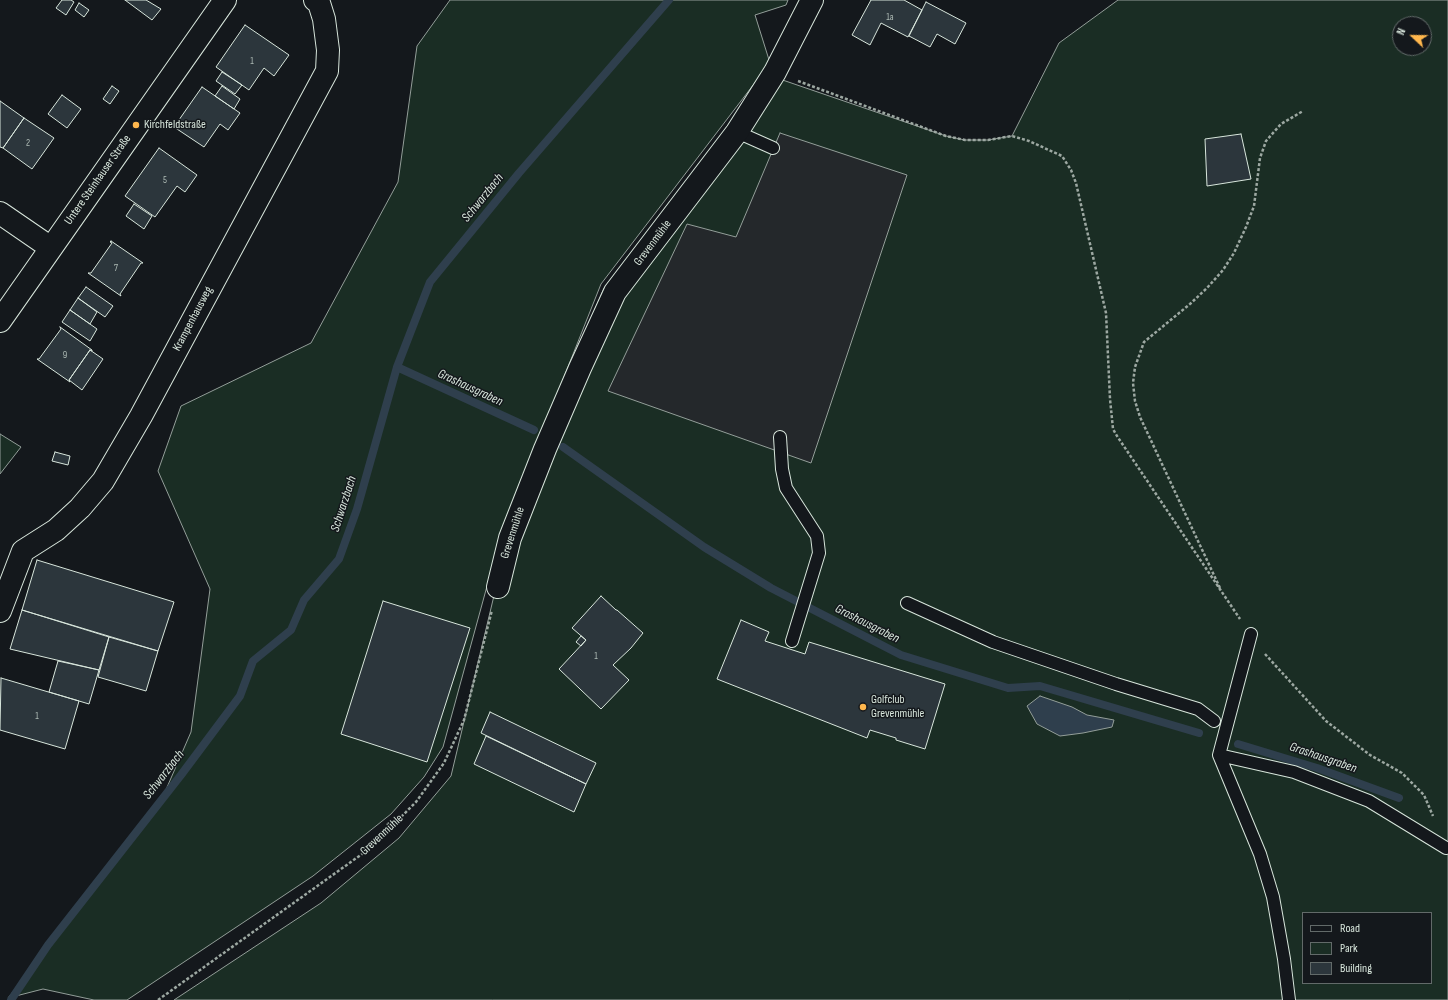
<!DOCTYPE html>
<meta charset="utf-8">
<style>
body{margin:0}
#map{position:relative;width:1448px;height:1000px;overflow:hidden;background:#14181c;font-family:"Sofia Sans Condensed",sans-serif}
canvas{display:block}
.legend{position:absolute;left:1302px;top:912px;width:130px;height:72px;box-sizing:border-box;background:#14181c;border:1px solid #626a69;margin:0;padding:5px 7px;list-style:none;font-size:12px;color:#d8e6dc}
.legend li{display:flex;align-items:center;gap:8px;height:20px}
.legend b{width:20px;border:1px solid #626a69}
.north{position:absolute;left:1392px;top:16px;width:40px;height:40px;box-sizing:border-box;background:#14181c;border:1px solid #626a69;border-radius:50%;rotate:292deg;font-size:11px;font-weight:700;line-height:16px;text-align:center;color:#d8e6dc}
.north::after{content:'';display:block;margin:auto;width:14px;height:18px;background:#ffb74d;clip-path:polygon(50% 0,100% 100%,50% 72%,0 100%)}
</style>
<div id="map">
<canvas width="1448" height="1000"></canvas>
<ul class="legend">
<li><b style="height:5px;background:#14181c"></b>Road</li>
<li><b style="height:11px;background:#1a2d24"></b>Park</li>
<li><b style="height:11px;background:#2c363c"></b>Building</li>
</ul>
<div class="north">N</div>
</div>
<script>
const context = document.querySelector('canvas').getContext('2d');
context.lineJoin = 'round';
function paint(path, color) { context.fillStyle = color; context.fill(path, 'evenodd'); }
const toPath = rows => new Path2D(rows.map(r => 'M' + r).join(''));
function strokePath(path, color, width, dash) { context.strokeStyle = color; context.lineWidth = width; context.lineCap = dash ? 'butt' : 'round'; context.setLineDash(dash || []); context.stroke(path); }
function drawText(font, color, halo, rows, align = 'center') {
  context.font = font + ' "Sofia Sans Condensed",sans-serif'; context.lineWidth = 3; context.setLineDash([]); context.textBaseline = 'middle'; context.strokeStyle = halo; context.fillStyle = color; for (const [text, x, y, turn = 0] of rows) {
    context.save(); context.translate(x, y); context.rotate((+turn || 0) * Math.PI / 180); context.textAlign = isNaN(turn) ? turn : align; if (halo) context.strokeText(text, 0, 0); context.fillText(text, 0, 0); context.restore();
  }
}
const green = toPath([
 [450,0,788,0,786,5,755,15,770,63,601,284,501,535,443,747,424,777,391,814,313,876,127,1000,94,1000,43,989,8,998,158,808,191,732,210,589,158,471,181,406,311,343,398,182,417,46,450,0],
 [1118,0,1448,0,1448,1000,174,1000,321,903,399,838,451,776,507,541,571,366,604,288,728,131,768,75,946,136,965,140,988,140,1012,136,1059,43,1118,0],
 [1400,24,1424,24,1424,48,1400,48,1400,24],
 [1303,913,1431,913,1431,983,1303,983,1303,913],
 [0,434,21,447,0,474,0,434]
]);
paint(green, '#1a2d24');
strokePath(green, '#939e99', 1);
const parking = toPath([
 [780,133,907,175,811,463,608,391,687,224,736,237,780,133]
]);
paint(parking, '#24282b');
strokePath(parking, '#939e99', 1);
const water = toPath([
 [1040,696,1072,707,1087,715,1114,720,1112,727,1083,733,1060,736,1037,724,1027,706,1040,696]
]);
paint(water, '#2f3f4d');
strokePath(water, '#939e99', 1);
strokePath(toPath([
 [397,367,534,430],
 [563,447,704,547,771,588,901,655,1008,688,1040,686,1199,733],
 [1238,744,1317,768,1399,798],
 [11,1000,48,945,181,775,240,696,253,661,291,630,304,600,339,559,357,509,397,367,430,282,519,173,669,0]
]), '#2f3f4d', 8);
const building = toPath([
 [62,0,71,0,74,2,66,15,56,8,62,0],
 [125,0,146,0,161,9,152,20,125,0],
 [871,0,904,0,922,10,908,37,881,23,870,45,852,35,871,0],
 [926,2,966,23,955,44,937,34,930,47,909,36,926,2],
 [79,3,89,10,84,17,75,10,79,3],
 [245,25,289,55,274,76,264,68,249,90,216,67,245,25],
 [222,72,242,85,235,94,216,81,222,72],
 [112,86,119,91,110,104,103,99,112,86],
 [222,86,240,99,234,109,215,96,222,86],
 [202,87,240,113,228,130,220,124,204,147,174,127,202,87],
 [62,95,81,109,67,128,48,114,62,95],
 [0,101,24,118,3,148,0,147,0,101],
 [24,118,54,138,32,169,3,148,24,118],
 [1241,134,1251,179,1207,186,1205,139,1241,134],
 [159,148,197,175,185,192,177,186,155,217,125,196,159,148],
 [134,204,152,216,144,229,126,216,134,204],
 [111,241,143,263,141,263,120,294,121,296,88,273,91,273,112,243,110,242,111,241],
 [86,287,113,306,105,317,78,298,86,287],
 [78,298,97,312,90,324,70,310,78,298],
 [70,310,97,329,90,341,62,322,70,310],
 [60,327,92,350,92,351,90,350,69,380,70,382,37,359,39,359,61,329,60,327],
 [90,350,103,359,82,390,69,380,90,350],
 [55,452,70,456,68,465,52,461,55,452],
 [37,560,174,602,158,651,22,610,37,560],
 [601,596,616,610,617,610,643,633,631,648,613,665,629,680,601,709,559,669,586,640,572,628,601,596],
 [383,601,470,628,427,762,341,734,383,601],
 [22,610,109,637,99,670,10,649,22,610],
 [741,620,769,632,765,641,805,654,809,642,945,684,925,749,896,740,896,738,870,730,867,738,717,679,741,620],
 [581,636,586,640,581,646,576,642,581,636],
 [109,637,158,651,146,691,98,677,109,637],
 [58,661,99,670,89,704,49,692,58,661],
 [1,678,79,701,65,749,0,730,1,678],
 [490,712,596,763,586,784,481,733,490,712],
 [486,736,586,784,574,812,474,764,486,736]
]);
paint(building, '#2c363c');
strokePath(building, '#d8e6dc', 1);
const lane = toPath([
 [737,132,773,148],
 [780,437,782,469,786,488,817,536,819,553,792,641],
 [907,603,993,642,1116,684,1198,709,1214,721],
 [1251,634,1219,755,1260,854,1273,897,1284,959,1289,1000],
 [1219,755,1294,772,1369,801,1446,848]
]);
const street = toPath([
 [0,213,51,248],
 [0,321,225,0],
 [498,587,510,538,545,449,580,368,615,292,737,132,775,72,812,0],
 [0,611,23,551,56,530,80,508,103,481,141,416,327,71,328,50,324,19,319,3,315,0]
]);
strokePath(lane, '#d8e6dc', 14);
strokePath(street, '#d8e6dc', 24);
strokePath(toPath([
 [798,81,946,136,965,140,988,140,1012,136,1029,141,1062,156,1071,170,1076,183,1106,313,1110,399,1113,429,1117,436,1240,619],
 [1220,588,1140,417,1135,401,1133,383,1135,367,1144,342,1190,304,1207,288,1223,270,1234,253,1246,227,1254,206,1260,158,1266,141,1281,124,1303,111],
 [1265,654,1326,721,1370,755,1402,773,1424,795,1433,816],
 [158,1000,369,849,416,802,444,763,464,720,492,610]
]), '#9da8a2', 2.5, [3, 2]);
strokePath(lane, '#14181c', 12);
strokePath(street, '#14181c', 22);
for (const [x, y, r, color] of [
 [136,125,4,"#ffb74d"],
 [863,707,4,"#ffb74d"]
]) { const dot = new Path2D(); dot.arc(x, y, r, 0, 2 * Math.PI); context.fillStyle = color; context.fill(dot); strokePath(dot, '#14181c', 1.5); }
drawText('10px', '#adbab4', null, [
 ["1a",890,17],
 ["1",252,61],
 ["2",28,143],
 ["5",165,180],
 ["7",116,268],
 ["9",65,355],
 ["1",596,656],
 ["1",37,716]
]);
drawText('12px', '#d8e6dc', '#14181c', [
 ["Kirchfeldstraße",144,125],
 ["Golfclub",871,700],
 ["Grevenmühle",871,714]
], 'left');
drawText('12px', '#d8e6dc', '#14181c', [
 ["Untere Steinhauser Straße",98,180,-55],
 ["Grevenmühle",653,243,-53],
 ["Krampenhausweg",193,319,-62],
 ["Grevenmühle",513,533,-72],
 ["Grevenmühle",382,835,-43]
]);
drawText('italic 13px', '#d8e6dc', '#14181c', [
 ["Schwarzbach",483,198,-51],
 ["Grashausgraben",470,388,25],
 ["Schwarzbach",344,504,-72],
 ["Grashausgraben",867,624,27],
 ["Grashausgraben",1323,758,19],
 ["Schwarzbach",164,775,-52]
]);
</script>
